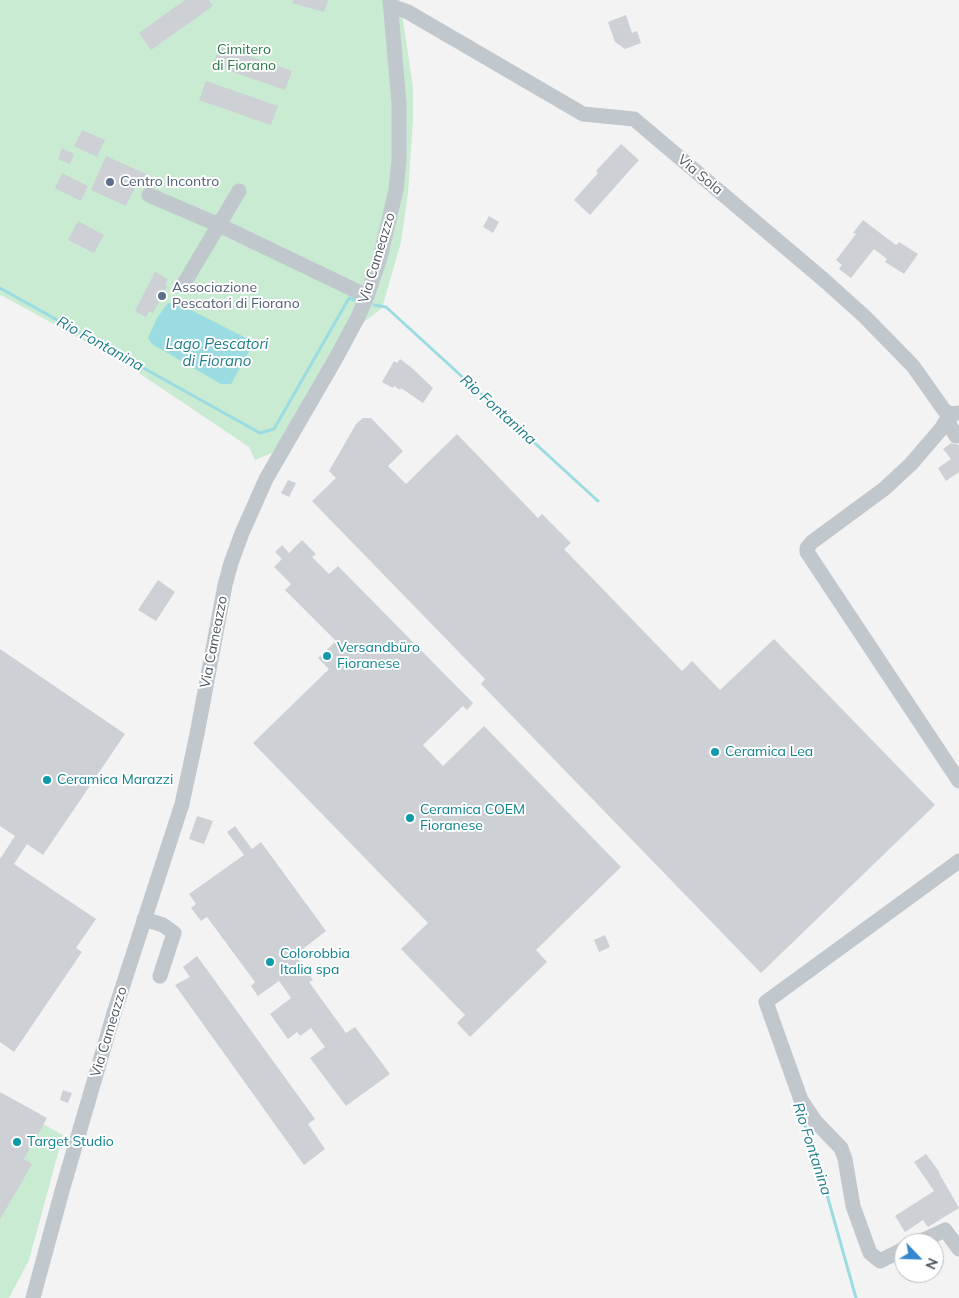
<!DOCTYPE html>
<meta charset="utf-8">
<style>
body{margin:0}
#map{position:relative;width:959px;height:1298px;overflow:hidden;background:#f4f3f3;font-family:Mulish,sans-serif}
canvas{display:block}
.north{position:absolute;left:894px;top:1233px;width:50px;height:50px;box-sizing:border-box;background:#fff;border:1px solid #b8bcbf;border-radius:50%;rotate:114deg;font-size:14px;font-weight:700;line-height:20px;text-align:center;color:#4d575e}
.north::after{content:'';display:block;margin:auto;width:18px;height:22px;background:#3387ce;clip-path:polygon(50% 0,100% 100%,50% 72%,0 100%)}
</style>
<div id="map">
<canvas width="959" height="1298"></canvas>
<div class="north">N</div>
</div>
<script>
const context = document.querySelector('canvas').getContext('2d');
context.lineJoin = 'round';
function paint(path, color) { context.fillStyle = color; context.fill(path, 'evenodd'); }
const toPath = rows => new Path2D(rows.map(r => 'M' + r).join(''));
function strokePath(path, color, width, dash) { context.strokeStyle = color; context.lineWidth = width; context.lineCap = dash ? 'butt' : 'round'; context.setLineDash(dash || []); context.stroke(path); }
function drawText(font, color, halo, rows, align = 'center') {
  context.font = font + ' Mulish,sans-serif'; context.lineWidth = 4; context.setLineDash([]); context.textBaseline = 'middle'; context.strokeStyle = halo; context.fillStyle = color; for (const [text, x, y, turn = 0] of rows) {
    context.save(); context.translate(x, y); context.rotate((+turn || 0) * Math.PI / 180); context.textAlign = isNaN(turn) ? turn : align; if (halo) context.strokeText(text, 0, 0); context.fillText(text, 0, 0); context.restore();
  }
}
paint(toPath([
 [0,0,400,0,413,87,413,120,408,193,401,242,382,308,351,332,286,447,255,460,249,447,121,361,1,295,0,296],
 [43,1124,63,1135,29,1260,9,1298,0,1298,0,1220,31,1164,24,1159]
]), '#c8ebd2');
paint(toPath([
 [175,302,248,339,252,346,231,384,221,384,152,344,148,338,157,318,168,303]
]), '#9bdbe2');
strokePath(toPath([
 [0,288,260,433,274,429,349,298,354,300],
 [374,305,386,307,598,501],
 [799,1110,815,1152,856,1298]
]), '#9bdbe2', 3);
paint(toPath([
 [185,0,209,0,213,6,151,50,139,33],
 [293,0,328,0,324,12,292,3],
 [626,15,632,33,637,31,641,43,625,49,615,42,608,22],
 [220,46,292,71,285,90,213,65],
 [206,81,278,106,271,125,199,100],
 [82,130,105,140,97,157,74,146],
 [621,144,639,160,590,215,574,200,598,173,596,171],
 [62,148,74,154,70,164,58,159],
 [106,156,146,174,141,185,137,183,126,206,91,190],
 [62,173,88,186,81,201,55,188],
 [489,216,499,222,493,233,483,227],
 [863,220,896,245,899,242,918,254,904,274,885,262,887,259,874,249,851,278,839,269,842,265,836,260,856,234,853,233],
 [78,221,104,235,94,253,68,240],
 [155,272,168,279,165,285,167,286,153,313,149,311,146,317,135,311],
 [400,359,412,368,433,388,423,403,401,388,400,390,394,386,393,388,382,382,394,361,397,363],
 [363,418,371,418,403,451,388,466,406,484,457,434,538,518,542,514,571,543,564,549,682,671,692,661,720,690,774,639,935,805,761,973,481,684,485,679,312,501,336,478,329,471,356,424],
 [951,443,959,445,959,472,946,481,938,468,951,459,943,449],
 [288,480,296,483,289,497,281,493],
 [302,540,316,554,312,557,329,574,338,566,473,703,467,710,463,706,423,745,443,766,484,726,621,867,536,950,547,962,470,1037,457,1023,465,1015,401,949,428,923,253,743,329,669,318,658,336,641,285,590,291,584,274,567,282,559,275,552,282,545,289,553],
 [158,580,175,592,156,621,138,610],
 [0,649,125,734,43,855,27,844,14,864,96,919,76,948,82,952,14,1052,0,1042,0,859,15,836,0,826],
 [197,816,213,821,204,844,189,839],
 [235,826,252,849,261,842,326,931,295,955,313,980,309,982,346,1033,355,1027,390,1074,346,1106,310,1058,325,1047,311,1028,300,1036,297,1032,288,1039,270,1014,291,998,279,981,258,996,251,986,255,982,207,917,201,921,191,908,196,904,189,894,244,855,227,832],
 [605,935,610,947,599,952,594,940],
 [197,956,315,1119,308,1124,325,1149,304,1165,175,985,190,977,183,967],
 [63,1090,72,1093,68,1103,60,1100],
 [0,1092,47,1118,24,1159,32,1164,0,1220],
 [926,1154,940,1173,939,1173,959,1208,928,1227,923,1220,905,1232,895,1216,934,1191,914,1162]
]), '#cdd0d4');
strokePath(toPath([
 [392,10,400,9,408,12,583,114,634,119,824,280,864,316,913,366,944,410,950,414,959,413],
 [149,195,219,225,367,296],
 [185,282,239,191],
 [956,436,949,424,950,414,941,429,911,464,884,489,812,542,807,548,807,552,959,781],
 [144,919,163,925,174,933,160,976],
 [917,1243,945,1230,959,1249],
 [904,1249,880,1261,870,1253,853,1206,845,1159,841,1148,815,1121,801,1100,766,1002,959,861],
 [33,1298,62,1191,114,1013,182,804,197,734,225,585,231,563,242,533,266,479,336,358,358,317,367,296,380,258,396,190,399,160,399,103,390,0]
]), '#c1c8cd', 15);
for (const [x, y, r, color] of [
 [110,182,5,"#5c6f8a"],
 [162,296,5,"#5c6f8a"],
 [327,656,5,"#0f9aa8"],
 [715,752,5,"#0f9aa8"],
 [47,780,5,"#0f9aa8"],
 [410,818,5,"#0f9aa8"],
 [270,962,5,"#0f9aa8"],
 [17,1142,5,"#0f9aa8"]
]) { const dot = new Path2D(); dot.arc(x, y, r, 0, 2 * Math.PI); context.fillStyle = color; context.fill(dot); strokePath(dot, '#fff', 2); }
drawText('14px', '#257846', '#fff', [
 ["Cimitero",244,50],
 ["di Fiorano",244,66]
]);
drawText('14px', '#4d575e', '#fff', [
 ["Via Sola",700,175,40],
 ["Via Cameazzo",377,258,-73],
 ["Via Cameazzo",214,642,-79],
 ["Via Cameazzo",109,1032,-73]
]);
drawText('14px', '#4e5e75', '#fff', [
 ["Centro Incontro",120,182],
 ["Associazione",172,288],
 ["Pescatori di Fiorano",172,304]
], 'left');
drawText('14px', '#0d838f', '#fff', [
 ["Versandbüro",337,648],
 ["Fioranese",337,664],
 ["Ceramica Lea",725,752],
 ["Ceramica Marazzi",57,780],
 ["Ceramica COEM",420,810],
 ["Fioranese",420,826],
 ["Colorobbia",280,954],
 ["Italia spa",280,970],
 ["Target Studio",27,1142]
], 'left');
drawText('italic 15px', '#1e7d89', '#fff', [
 ["Rio Fontanina",100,344,29],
 ["Lago Pescatori",217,344],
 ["di Fiorano",217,361],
 ["Rio Fontanina",498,410,42],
 ["Rio Fontanina",812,1149,72]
]);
</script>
